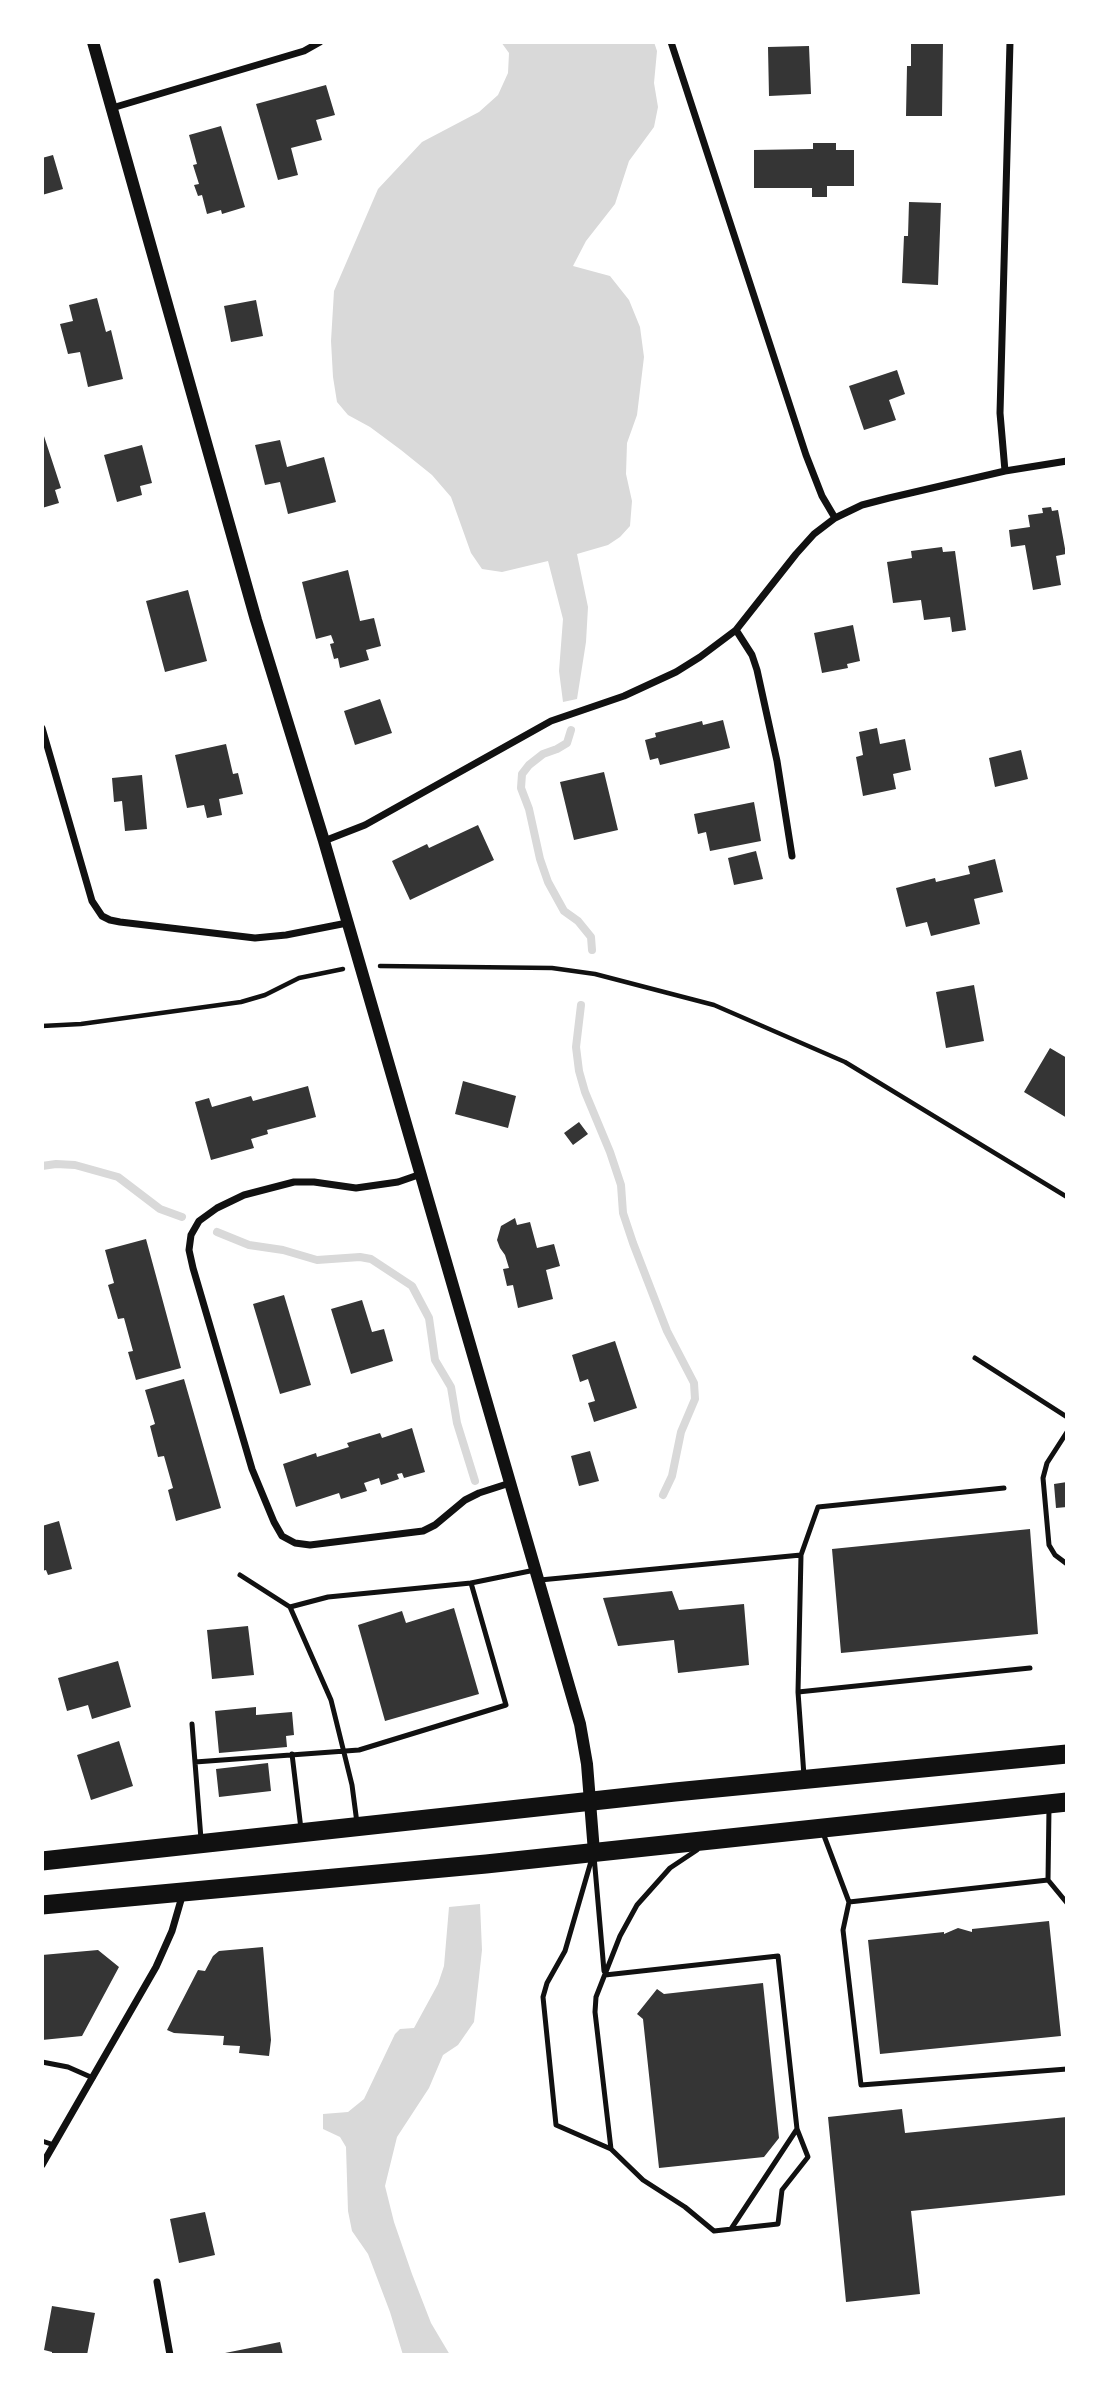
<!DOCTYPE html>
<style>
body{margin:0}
#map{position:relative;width:1109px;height:2397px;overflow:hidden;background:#fff;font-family:Montserrat,sans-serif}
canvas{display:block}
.frame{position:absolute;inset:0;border:44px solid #fff;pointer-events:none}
</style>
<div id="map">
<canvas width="1109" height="2397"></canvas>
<div class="frame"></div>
</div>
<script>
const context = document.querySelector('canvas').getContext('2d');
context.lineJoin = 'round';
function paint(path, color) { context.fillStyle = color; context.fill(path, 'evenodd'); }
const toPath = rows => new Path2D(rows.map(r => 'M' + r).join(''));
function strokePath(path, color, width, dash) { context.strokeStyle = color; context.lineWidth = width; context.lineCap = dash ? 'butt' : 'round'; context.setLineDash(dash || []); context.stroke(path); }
paint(toPath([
 [501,42,654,42,657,51,654,83,658,107,654,127,629,161,615,204,586,241,573,266,610,276,629,300,640,327,644,357,637,415,627,443,626,474,632,501,630,526,620,537,608,545,577,554,588,607,586,642,577,699,563,702,559,671,563,619,548,561,502,572,482,569,471,553,451,497,432,475,401,450,370,427,348,415,337,402,333,377,331,341,334,291,378,189,422,142,479,112,498,95,508,73,509,53],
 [480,1904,482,1950,474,2022,458,2045,443,2055,429,2088,397,2137,385,2186,394,2222,412,2274,431,2323,450,2355,403,2355,390,2312,368,2254,352,2231,348,2211,346,2147,340,2137,323,2129,323,2114,348,2112,364,2099,395,2034,400,2029,414,2028,438,1984,444,1966,449,1907]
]), '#d9d9d9');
strokePath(toPath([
 [571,730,567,743,557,749,543,754,529,765,522,774,521,788,529,809,540,859,548,882,564,911,578,921,591,937,592,950],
 [581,1005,576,1047,579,1071,585,1092,610,1152,621,1185,623,1213,633,1243,667,1331,694,1383,695,1399,681,1432,672,1476,663,1495],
 [42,1166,56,1164,75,1165,118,1177,160,1209,182,1217],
 [217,1232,249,1245,283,1250,317,1260,360,1257,371,1259,412,1286,429,1318,435,1360,451,1387,457,1423,475,1481]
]), '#d9d9d9', 8);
paint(toPath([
 [911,42,943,42,942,116,906,116,907,66,911,66],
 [809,46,811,94,769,96,768,47],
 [326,85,335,115,316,120,322,140,291,148,298,175,278,180,256,104],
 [221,126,245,207,222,214,221,210,207,214,202,195,198,196,194,185,199,184,193,165,197,164,189,135],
 [813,143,836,143,836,150,854,150,854,186,827,186,827,197,812,197,812,188,754,188,754,150,813,149],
 [53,155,63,189,42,195,42,158],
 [909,202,941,203,938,285,902,283,904,236,908,236],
 [97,298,106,332,111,330,123,379,88,387,80,352,68,354,60,324,73,321,69,305],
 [256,300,263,336,231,342,224,306],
 [897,370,905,394,889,400,896,420,864,430,849,386],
 [42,430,61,488,55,490,59,503,42,508],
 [280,440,287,467,324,457,336,502,288,514,280,482,265,485,255,445],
 [142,445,152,483,140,486,142,495,117,502,104,455],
 [1051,507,1052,511,1058,510,1066,554,1056,556,1061,585,1033,590,1025,545,1011,547,1009,530,1030,527,1028,515,1043,513,1042,508],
 [942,547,943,552,955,551,966,630,952,632,950,617,924,620,921,600,893,603,887,562,912,558,911,551],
 [348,570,360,621,374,618,381,646,366,650,369,660,340,668,338,658,334,659,330,644,334,643,331,635,316,639,302,582],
 [188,590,207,661,165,672,146,601],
 [853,625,860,661,847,664,848,668,822,673,814,633],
 [380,699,392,733,355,745,344,711],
 [723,720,730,748,660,765,658,758,650,760,645,740,656,737,655,733,702,721,703,725],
 [877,728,880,744,905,739,911,770,893,774,896,789,863,796,856,757,863,755,859,732],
 [226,744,233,774,238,773,243,794,219,799,222,815,207,818,204,805,187,808,175,755],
 [1021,750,1028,779,995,787,989,758],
 [604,772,618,830,574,840,560,782],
 [142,775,147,829,125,831,122,801,114,802,112,778],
 [754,802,761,841,710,851,706,832,698,834,694,814],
 [478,825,494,860,410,900,392,861,427,844,429,848],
 [756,851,763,879,734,885,728,858],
 [995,859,1003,892,974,899,980,924,931,936,927,922,906,927,896,888,935,878,936,882,970,874,968,866],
 [974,985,984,1041,946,1048,936,992],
 [1050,1048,1067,1058,1067,1118,1024,1092],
 [463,1081,516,1096,508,1128,455,1114],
 [308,1086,316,1117,267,1130,268,1134,251,1139,254,1148,211,1160,195,1102,209,1098,212,1107,251,1096,253,1101],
 [579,1122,588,1134,573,1145,564,1133],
 [515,1218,517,1225,530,1222,537,1248,554,1244,560,1266,546,1270,553,1299,518,1308,513,1285,507,1286,503,1269,509,1268,505,1255,500,1248,497,1240,501,1226],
 [146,1239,181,1368,136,1380,128,1352,133,1351,124,1318,118,1319,108,1285,114,1283,105,1250],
 [284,1295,311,1385,280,1394,253,1304],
 [362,1300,372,1332,384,1329,393,1361,351,1374,331,1309],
 [615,1341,637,1408,594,1422,588,1403,595,1401,588,1379,580,1382,572,1355],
 [184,1379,221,1508,176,1521,168,1490,173,1488,164,1456,158,1457,150,1426,155,1424,145,1390],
 [412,1428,425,1472,404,1478,402,1473,397,1474,399,1479,381,1485,379,1478,364,1483,367,1491,341,1499,339,1493,296,1507,283,1464,316,1453,317,1457,349,1447,347,1443,380,1433,382,1438],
 [590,1451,599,1481,579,1486,571,1456],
 [1067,1482,1067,1507,1056,1508,1054,1484],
 [59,1521,72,1569,48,1575,46,1570,42,1571,42,1526],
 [1030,1529,1038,1634,841,1653,832,1549],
 [672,1591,679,1610,744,1604,749,1665,678,1673,674,1640,618,1646,603,1598],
 [454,1608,479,1694,385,1721,358,1625,402,1611,406,1623],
 [248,1626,254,1675,212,1679,207,1630],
 [118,1661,131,1707,92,1719,88,1705,67,1711,58,1678],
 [256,1707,256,1715,292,1712,294,1735,286,1736,287,1747,219,1753,215,1711],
 [119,1741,133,1786,91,1800,77,1755],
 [268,1763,271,1791,219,1797,216,1769],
 [1049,1921,1061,2036,880,2054,868,1940,944,1932,944,1934,958,1928,972,1932,972,1929],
 [263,1947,271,2040,269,2056,239,2053,240,2046,223,2045,224,2036,174,2033,167,2030,198,1970,205,1971,213,1956,219,1951],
 [98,1950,119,1967,82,2036,42,2040,42,1955],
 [763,1983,779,2138,764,2157,659,2168,643,2019,637,2014,657,1989,664,1994],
 [902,2109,905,2133,1067,2117,1067,2195,911,2211,920,2294,846,2302,828,2117],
 [205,2212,215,2255,179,2263,170,2219],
 [52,2306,95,2313,87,2355,52,2355,52,2352,44,2350],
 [280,2342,283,2355,220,2355,220,2354]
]), '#353535');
strokePath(toPath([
 [380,966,552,968,595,974,714,1005,845,1062,1067,1197],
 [42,1026,81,1024,241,1002,265,995,299,978,343,969]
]), '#111', 4.5);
strokePath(toPath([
 [975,1358,1067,1417],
 [1067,1432,1047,1463,1043,1478,1049,1545,1055,1555,1067,1564],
 [240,1575,290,1607,331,1700,352,1785,357,1823],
 [540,1580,801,1555],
 [290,1607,328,1597,471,1583,535,1570],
 [798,1692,1030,1668],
 [192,1724,201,1839],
 [292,1754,301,1829],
 [195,1762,359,1750,506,1705,471,1583],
 [804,1776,798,1692,801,1555,818,1507,1004,1488],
 [1049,1808,1048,1880,1067,1903],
 [823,1833,849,1902,843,1930,861,2085,1067,2069],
 [594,1856,604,1971],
 [592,1858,565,1951,547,1983,543,1997,556,2125,611,2149,643,2180,685,2207,714,2231,778,2224,782,2190,808,2157,797,2129,778,1956,605,1975],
 [849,1902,1048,1880],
 [42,2062,68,2067,93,2078],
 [42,2141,54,2145],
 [611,2149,595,2012,596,1997,620,1936,637,1905,670,1868,697,1850],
 [731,2229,797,2129]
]), '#111', 5);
strokePath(toPath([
 [671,42,806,455,822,496,835,518],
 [112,108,304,51,320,42],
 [1005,471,1000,413,1010,42],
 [736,630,752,655,757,670,777,761,792,856],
 [42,728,92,901,102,916,110,920,120,922,255,938,286,935,347,923],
 [324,841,365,825,551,721,624,696,676,672,700,657,736,630,796,554,814,534,835,518,862,505,889,498,1005,471,1067,461],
 [421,1174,398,1182,356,1188,314,1182,294,1182,244,1195,217,1208,199,1221,191,1235,189,1250,193,1268,252,1469,274,1522,282,1536,295,1543,310,1545,423,1531,435,1525,465,1500,479,1493,510,1483],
 [42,2165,156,1967,172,1931,183,1893],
 [157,2282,170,2355]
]), '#111', 7);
strokePath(toPath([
 [93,42,256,620,324,841,580,1724,587,1764,594,1852]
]), '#111', 12);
strokePath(toPath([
 [42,1861,675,1792,1067,1754],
 [42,1905,486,1864,1067,1802]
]), '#111', 19);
</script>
